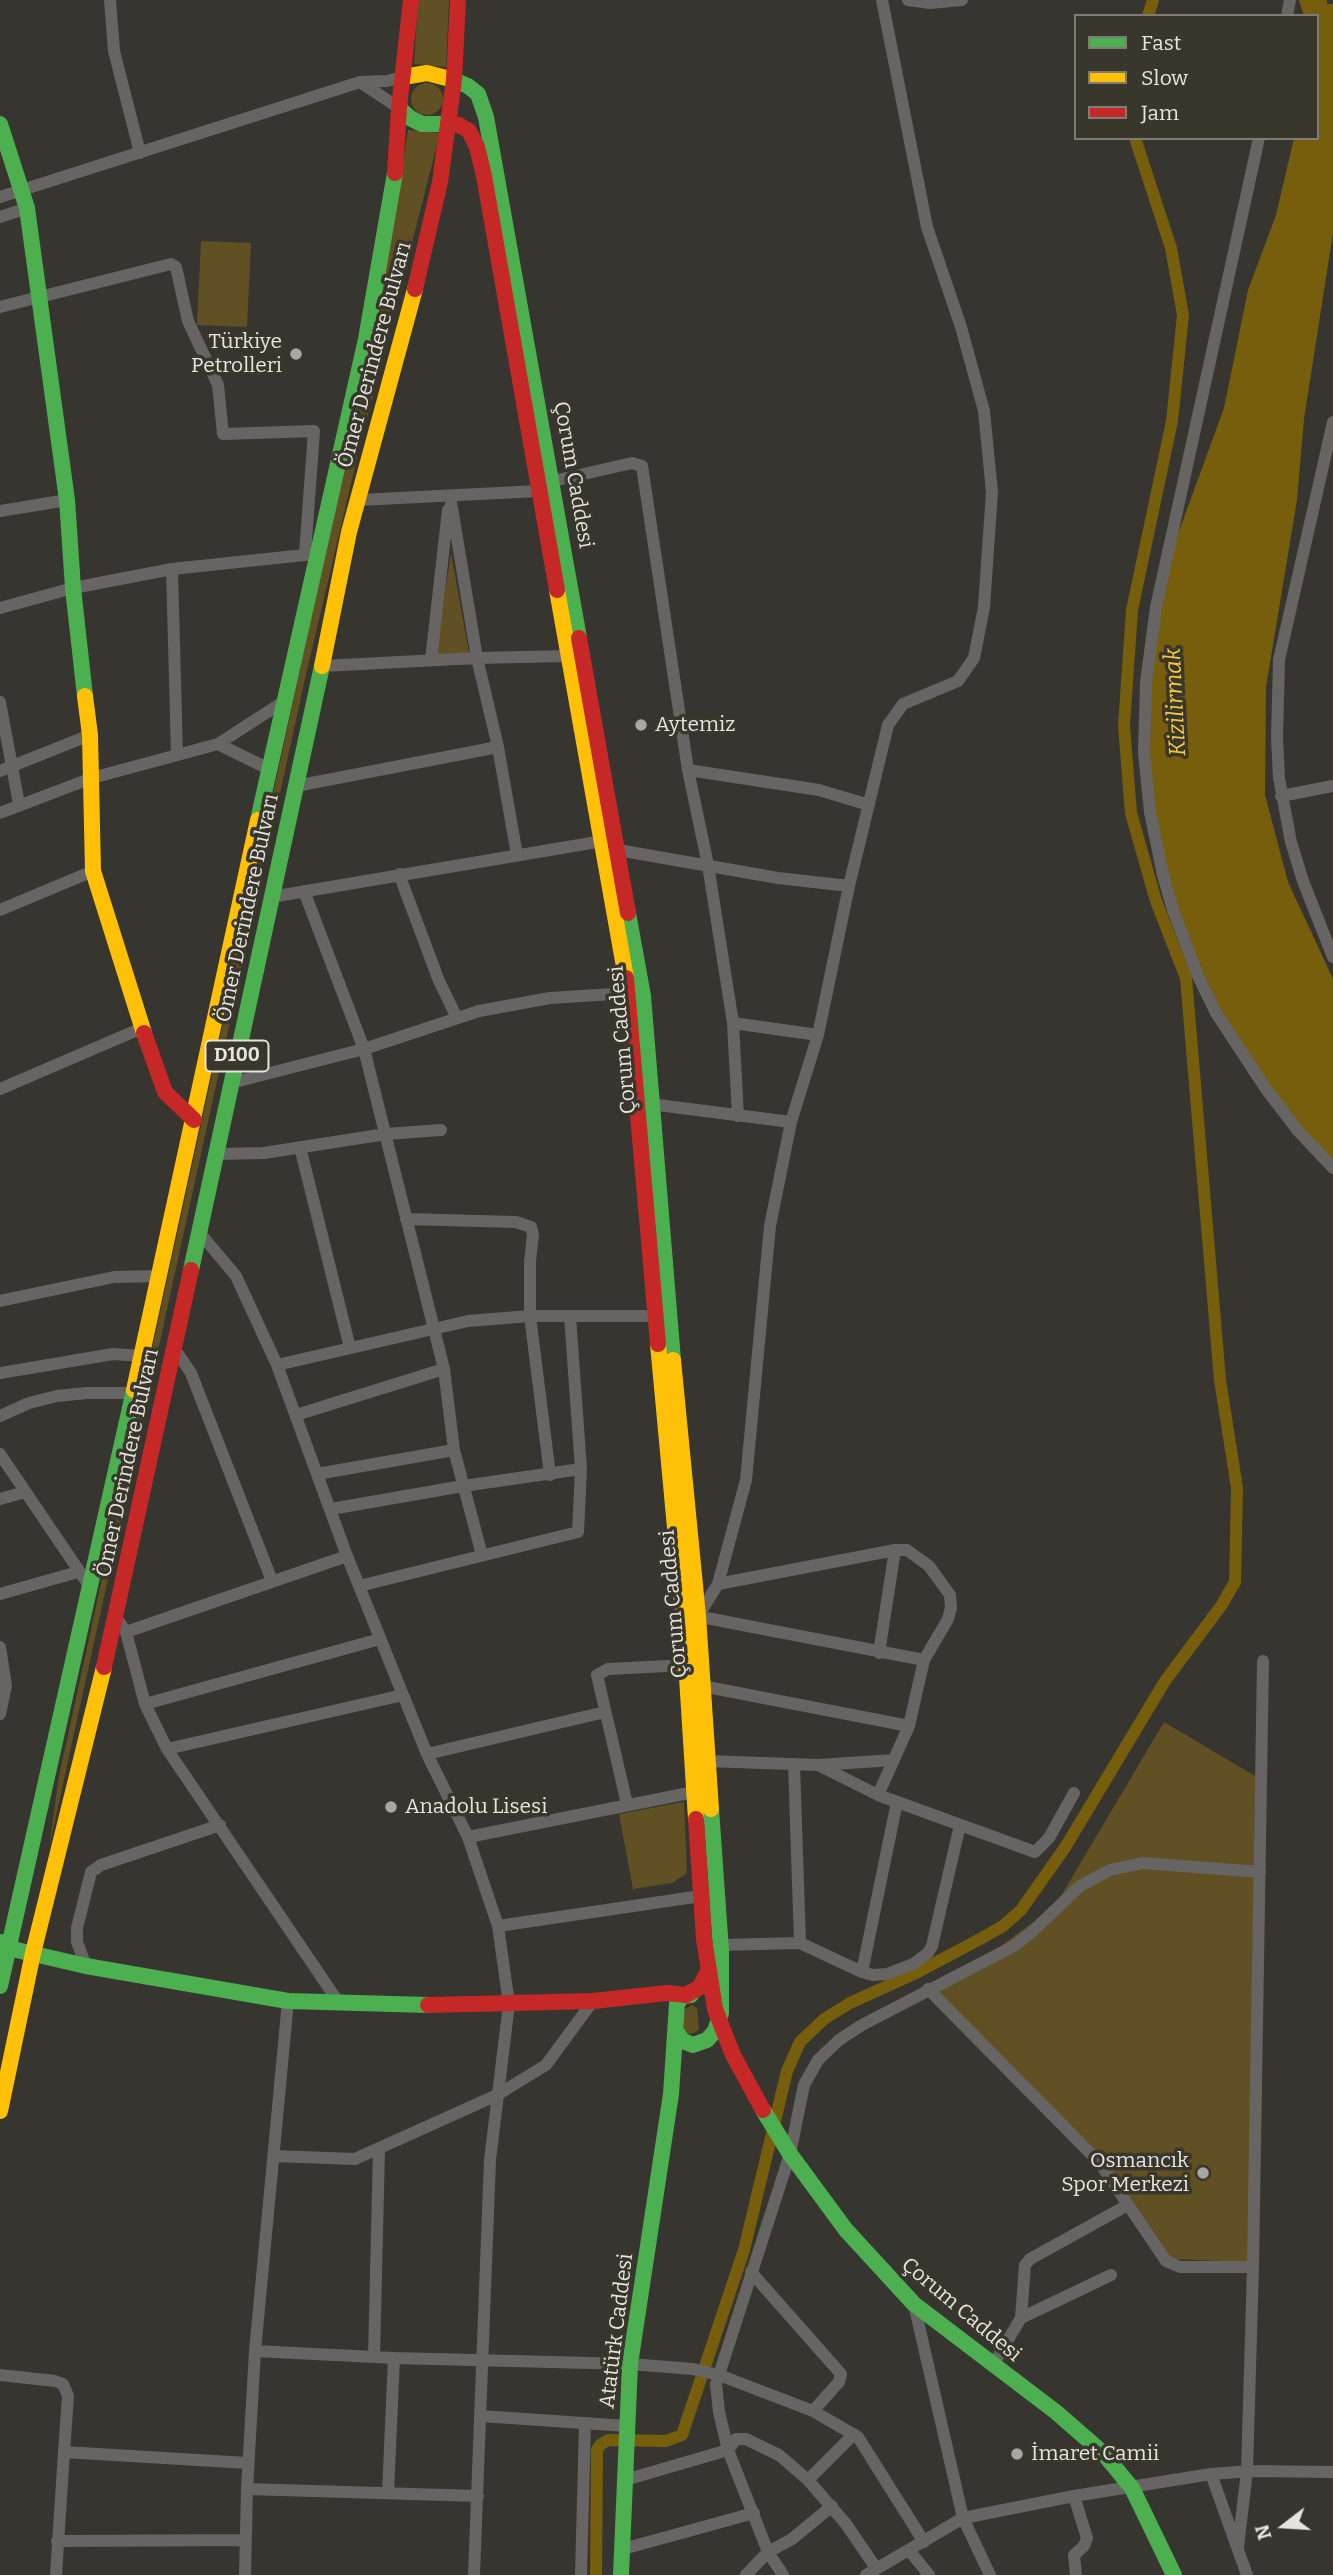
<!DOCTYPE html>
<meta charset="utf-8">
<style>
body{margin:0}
#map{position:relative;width:1333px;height:2575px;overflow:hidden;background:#36352f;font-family:Bitter,serif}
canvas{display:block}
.legend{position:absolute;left:1074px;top:14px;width:245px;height:126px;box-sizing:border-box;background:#39362c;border:2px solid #7e7c73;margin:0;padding:9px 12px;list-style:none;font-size:21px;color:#e6e4de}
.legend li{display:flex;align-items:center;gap:14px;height:35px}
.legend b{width:35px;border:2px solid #7e7c73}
.north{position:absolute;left:1249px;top:2491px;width:70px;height:70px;-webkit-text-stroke:5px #39362c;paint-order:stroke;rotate:253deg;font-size:19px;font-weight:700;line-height:28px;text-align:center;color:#e6e4de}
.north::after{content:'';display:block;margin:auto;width:24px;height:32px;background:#e6e4de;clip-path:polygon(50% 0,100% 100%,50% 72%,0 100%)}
</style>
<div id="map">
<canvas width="1333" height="2575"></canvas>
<ul class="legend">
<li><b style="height:9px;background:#4caf50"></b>Fast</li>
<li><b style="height:9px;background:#ffc107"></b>Slow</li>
<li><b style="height:9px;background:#c62828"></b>Jam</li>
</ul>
<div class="north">N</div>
</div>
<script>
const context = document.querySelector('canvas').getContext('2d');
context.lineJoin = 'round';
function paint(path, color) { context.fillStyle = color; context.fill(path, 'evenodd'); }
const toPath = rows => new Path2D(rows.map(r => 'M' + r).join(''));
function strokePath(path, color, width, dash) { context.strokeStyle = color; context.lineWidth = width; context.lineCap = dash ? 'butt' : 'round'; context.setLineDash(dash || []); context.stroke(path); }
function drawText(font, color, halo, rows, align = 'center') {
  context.font = font + ' Bitter,serif'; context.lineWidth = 7; context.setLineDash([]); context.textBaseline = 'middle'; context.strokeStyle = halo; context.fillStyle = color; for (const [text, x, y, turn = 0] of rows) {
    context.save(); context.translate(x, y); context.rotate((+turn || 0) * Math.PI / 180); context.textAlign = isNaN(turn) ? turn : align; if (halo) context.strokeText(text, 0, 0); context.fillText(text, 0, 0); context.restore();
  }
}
paint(toPath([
 [418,0,449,0,446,67,414,64],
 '411 99a16 16 0 1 1 32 0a16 16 0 1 1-32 0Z',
 [408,130,440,133,357,458,305,679,49,1848,59,1776,380,303],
 [201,241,251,243,247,327,197,325],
 [451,553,469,653,435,655],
 [1164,1722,1255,1776,1249,2262,1170,2259,1099,2162,928,1989,1001,1946,1055,1906],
 [684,1802,687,1870,686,1874,672,1883,633,1889,619,1814],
 [692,2005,697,2008,699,2029,696,2032,689,2034,683,2029,685,2009]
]), '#605024');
paint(toPath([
 [1299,0,1327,0,1327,4,1333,4,1333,233,1304,419,1297,500,1266,687,1265,795,1288,882,1333,979,1333,1168,1238,1047,1173,910,1144,753,1163,575,1224,408,1248,290,1276,215,1294,138,1317,138,1317,16,1304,16]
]), '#775e0c');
strokePath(toPath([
 [1148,16,1153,0],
 [596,2575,597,2450,600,2445,608,2440,666,2441,682,2435,744,2250,787,2071,800,2042,824,2019,850,2003,918,1972,982,1938,1003,1926,1021,1910,1066,1846,1165,1681,1221,1606,1235,1582,1237,1488,1220,1380,1186,978,1156,901,1131,813,1124,726,1132,610,1172,421,1183,315,1171,248,1135,138]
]), '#775e0c', 12);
strokePath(toPath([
 [110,0,114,51,140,153],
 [908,0,930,3,962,0],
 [1287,16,1290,0],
 [399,108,360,82,387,81,403,77],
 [1259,138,1156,607,1146,682,1144,753,1150,812,1163,875,1173,910,1198,976,1216,1013,1266,1089,1299,1132,1333,1168],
 [0,197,360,82],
 [0,217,27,208],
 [0,307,171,264,176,267,188,321,218,385,223,434,314,431,305,554],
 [1333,422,1279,660,1277,738,1279,778,1291,842,1303,881,1333,957],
 [450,496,477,658,498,747,517,855],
 [359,500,539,491,553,481,632,463,642,466,688,770,819,790,869,805],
 [0,511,67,500],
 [172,569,177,755],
 [0,608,73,588,172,569,314,554],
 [431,660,448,510],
 [322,666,477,658,568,656],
 [0,702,19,804],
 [269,769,218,744,283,702],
 [688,770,708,865,733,1023],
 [0,771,90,735],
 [296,786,498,747],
 [1281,796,1333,786],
 [0,813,92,778,218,744],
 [618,850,778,878,849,886],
 [399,874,439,981,457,1018],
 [304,891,364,1049,444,1369,454,1450,482,1555],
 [271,897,603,841],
 [0,910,93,871],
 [231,1083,364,1049,479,1011,550,998,629,993],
 [0,1089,142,1028],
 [650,1104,791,1122],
 [738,1116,733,1023,818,1035],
 [300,1147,350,1348],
 [216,1154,264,1153,386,1134,441,1130],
 [406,1219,516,1222,531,1227,533,1235,530,1261,530,1316,550,1475],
 [199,1232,236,1276,277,1365,347,1556,403,1695,427,1754,468,1837,498,1926,509,2004,490,2160,474,2575],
 [0,1301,114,1277,158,1276],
 [174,1348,191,1373,272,1581],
 [277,1365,468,1321,530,1316,662,1316],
 [0,1373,113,1354,142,1356],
 [296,1415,444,1369],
 [0,1416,29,1403,57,1396,87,1393,133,1393],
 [0,1454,90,1587],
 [317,1474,454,1450],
 [0,1499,25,1492],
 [331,1509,463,1486,581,1469],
 [718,1584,895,1550,907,1550,929,1566,950,1595,951,1608,948,1619,924,1660,909,1726,878,1795],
 [359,1586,578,1532,581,1469,570,1316],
 [0,1594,78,1572],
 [691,1615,924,1660],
 [698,1616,718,1584,746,1480,770,1226,791,1122,818,1035,849,886,888,725,903,704,958,681,974,658,984,607,992,492,984,411,961,327,927,227,882,0],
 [116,1617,126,1632,145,1704,167,1749,339,2003],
 [126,1632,347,1556],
 [0,1647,6,1686,0,1714],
 [879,1653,895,1550],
 [702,1686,909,1726],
 [145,1704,380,1639],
 [167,1749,403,1695],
 [427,1754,605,1712],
 [707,1761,818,1765,894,1760],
 [794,1764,800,1943],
 [818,1765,878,1795,1035,1852,1049,1838,1074,1793],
 [627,1804,597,1675,608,1669,687,1665],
 [468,1837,694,1792],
 [498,1926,701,1896],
 [720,1945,800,1943,862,1972,873,1975,887,1974,913,1964,928,1953,932,1946,960,1825],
 [86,1966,77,1942,77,1928,91,1872,101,1865,220,1825],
 [862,1972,897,1802],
 [928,1989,1099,2162,1166,2261,1180,2267,1253,2267],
 [274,2156,355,2159,497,2095,546,2065,593,2001],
 [751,2272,841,2374,839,2382,813,2411],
 [914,2304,963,2518,990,2575],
 [1021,2318,1111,2275],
 [255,2351,394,2358,630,2364,693,2369,719,2375,813,2411,858,2437,924,2542],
 [374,2357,379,2149],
 [993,2365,1021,2318,1025,2265,1030,2259,1126,2206],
 [0,2375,55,2381,63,2384,68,2396,64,2452],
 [481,2416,627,2426],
 [1211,2474,1247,2575],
 [625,2480,728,2450,736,2439,746,2439,779,2455,808,2480,846,2524,876,2568],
 [808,2480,854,2434],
 [247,2489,478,2496],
 [388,2493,394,2358],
 [1074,2496,1087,2538,1084,2546,1074,2555,1076,2575],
 [57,2541,246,2540],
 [1238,2547,1247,2471,1253,2267,1263,1661],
 [623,2549,754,2513],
 [909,2550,929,2575],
 [56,2575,64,2452,248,2463],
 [245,2575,247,2489,255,2351,288,2001],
 [581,2575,585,2424],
 [746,2575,768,2552,792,2539,832,2506],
 [783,2575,768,2552,728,2450,719,2412,716,2384,790,2154,804,2085,818,2060,839,2040,862,2025,1014,1946,1033,1931,1080,1886,1110,1870,1143,1863,1260,1872],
 [866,2575,963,2518,1074,2496,1211,2474,1251,2471,1333,2472]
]), '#666563', 12);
strokePath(toPath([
 [454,80,468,86,478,94,486,117,579,638],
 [399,108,410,118,422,124,449,124],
 [0,124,27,208,67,500,73,588,85,696],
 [258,820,366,339,395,173],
 [628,913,643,996,673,1360],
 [191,1270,322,666],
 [2,1942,8,1948,86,1966,288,2001,428,2005],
 [0,1986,134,1390],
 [676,2031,683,2041,693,2045,707,2040,715,2031,721,2013,721,1950,711,1809],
 [763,2110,790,2154,846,2230,914,2304,1056,2412,1103,2453,1132,2488,1174,2575],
 [621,2575,630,2364,671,2094,677,2004,682,1996,691,1995]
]), '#4caf50', 16);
strokePath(toPath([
 [403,77,427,73,454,80],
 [557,590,626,978],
 [322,666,349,532,415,289],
 [85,696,90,735,93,871,144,1033],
 [658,1344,683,1614,696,1819],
 [673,1360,698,1616,711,1809],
 [134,1390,258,820],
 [0,2111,33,1953,104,1667]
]), '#ffc107', 16);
strokePath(toPath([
 [449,124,459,125,469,131,477,147,484,176,557,590],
 [395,173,399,108,411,0],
 [415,289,440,182,454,80,458,0],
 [579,638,628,913],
 [626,978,658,1344],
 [144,1033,165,1092,194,1120],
 [104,1667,191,1270],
 [696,1819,704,1939,715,2009,733,2055,763,2110],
 [428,2005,593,2001,667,1993,686,1995,700,1987,708,1971]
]), '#c62828', 16);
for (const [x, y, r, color] of [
 [296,354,7,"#a8a7a1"],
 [641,725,7,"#a8a7a1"],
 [391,1807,7,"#a8a7a1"],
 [1203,2173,7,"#a8a7a1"],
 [1017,2454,7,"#a8a7a1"]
]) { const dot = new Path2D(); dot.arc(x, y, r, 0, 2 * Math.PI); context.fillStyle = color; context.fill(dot); strokePath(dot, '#39362c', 2.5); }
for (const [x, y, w] of [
 [237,1056,63]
]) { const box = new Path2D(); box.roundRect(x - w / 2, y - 15.5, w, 31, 5); context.fillStyle = '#39362c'; context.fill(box); strokePath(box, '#e6e4de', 2); }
drawText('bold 19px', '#e6e4de', null, [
 ["D100",237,1056]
]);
drawText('21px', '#e6e4de', '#39362c', [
 ["Türkiye",282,342,"right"],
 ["Petrolleri",282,366,"right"],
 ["Aytemiz",655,725],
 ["Anadolu Lisesi",405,1807],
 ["Osmancık",1189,2161,"right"],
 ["Spor Merkezi",1189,2185,"right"],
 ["İmaret Camii",1031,2454]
], 'left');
drawText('21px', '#e6e4de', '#39362c', [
 ["Ömer Derindere Bulvarı",375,355,-75],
 ["Çorum Caddesi",573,475,80],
 ["Ömer Derindere Bulvarı",248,908,-78],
 ["Çorum Caddesi",623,1040,-95],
 ["Ömer Derindere Bulvarı",128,1463,-78],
 ["Çorum Caddesi",674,1604,-95],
 ["Çorum Caddesi",961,2310,40],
 ["Atatürk Caddesi",617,2331,-83]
]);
drawText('italic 23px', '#f9ca3f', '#39362c', [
 ["Kizilirmak",1176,702,-93]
]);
</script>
